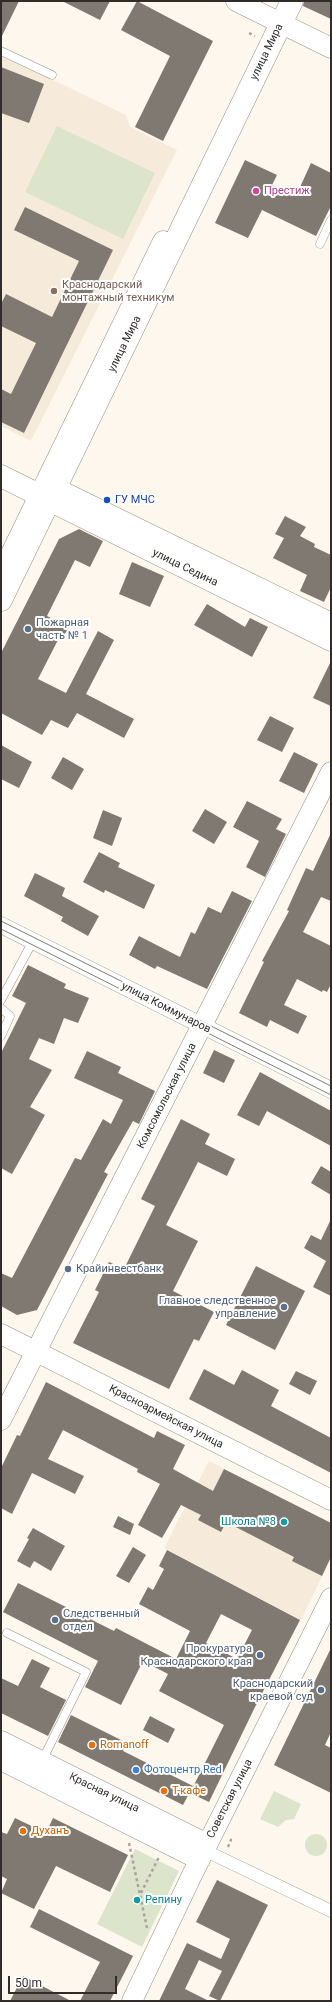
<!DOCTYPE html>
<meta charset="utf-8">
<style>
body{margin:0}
#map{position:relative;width:332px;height:2002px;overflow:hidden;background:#fef7ed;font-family:Roboto,sans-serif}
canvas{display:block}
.frame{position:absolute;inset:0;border:2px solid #2f2c29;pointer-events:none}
.scale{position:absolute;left:8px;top:1976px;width:109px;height:18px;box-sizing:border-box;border:2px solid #2f2c29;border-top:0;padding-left:5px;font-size:12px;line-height:14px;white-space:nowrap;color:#2f2c29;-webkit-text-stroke:3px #fff;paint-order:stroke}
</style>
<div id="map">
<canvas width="332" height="2002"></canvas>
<div class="frame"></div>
<div class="scale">50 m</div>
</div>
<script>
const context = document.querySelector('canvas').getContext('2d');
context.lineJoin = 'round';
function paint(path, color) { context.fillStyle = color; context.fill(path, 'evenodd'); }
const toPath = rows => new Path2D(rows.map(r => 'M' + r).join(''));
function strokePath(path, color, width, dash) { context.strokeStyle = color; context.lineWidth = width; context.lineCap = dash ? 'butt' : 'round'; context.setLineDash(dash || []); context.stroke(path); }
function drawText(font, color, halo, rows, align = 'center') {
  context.font = font + ' Roboto,sans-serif'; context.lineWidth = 4; context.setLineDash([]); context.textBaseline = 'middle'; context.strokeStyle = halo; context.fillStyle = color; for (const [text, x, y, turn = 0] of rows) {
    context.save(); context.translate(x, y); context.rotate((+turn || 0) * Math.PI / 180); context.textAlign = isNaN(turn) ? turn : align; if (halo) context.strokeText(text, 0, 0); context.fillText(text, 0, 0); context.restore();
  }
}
paint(toPath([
 [1,55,126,115,130,127,177,150,31,441,1,426,1,156,3,152,1,151],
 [209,1461,331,1523,331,1558,301,1620,164,1548]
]), '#f6ebdb');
paint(toPath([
 [57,126,155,173,123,239,25,192],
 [274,1791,301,1804,294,1819,286,1820,278,1827,260,1819],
 '305 1845a11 11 0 1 1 22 0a11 11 0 1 1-22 0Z',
 [135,1849,179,1871,142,1947,97,1924]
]), '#dce5cb');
paint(toPath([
 [1,1,19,1,1,38],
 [62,1,110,1,100,20],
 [137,1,213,41,163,141,135,127,170,56,121,30],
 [304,1,331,1,331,19,303,6],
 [1,67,44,84,29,123,1,113],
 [245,160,277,175,272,185,296,196,311,163,331,173,331,206,316,236,262,210,248,238,215,223],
 [25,207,113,250,24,433,1,422,1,389,11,394,36,343,1,326,1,304,6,294,52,317,79,261,14,230],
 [285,516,306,527,300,536,315,544,314,547,331,555,331,587,324,602,300,591,307,575,273,558,284,538,275,534],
 [79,529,103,541,90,567,75,560,47,616,69,627,63,637,60,636,38,679,66,693,98,631,114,640,86,694,134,719,124,738,77,713,68,728,51,720,42,735,1,713,1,653,59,539],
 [132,562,164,576,150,607,119,594],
 [207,604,245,627,250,618,268,627,252,657,194,625],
 [331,661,331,706,313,698],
 [270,716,294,728,282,752,257,740],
 [1,745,32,762,19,788,1,779],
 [294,752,318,764,304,793,279,781],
 [63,757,84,769,72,790,51,778],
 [247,801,282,819,276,829,286,834,265,877,246,867,259,841,233,827],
 [205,809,227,822,214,844,192,831],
 [103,810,122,818,112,846,93,838],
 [331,833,331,901,321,897,303,932,331,946,331,984,327,992,323,990,322,992,297,979,284,1005,307,1016,298,1034,270,1020,267,1027,239,1013,264,962,262,961,289,911,287,910,306,868,313,871],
 [99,852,120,863,118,867,155,885,144,909,105,890,104,893,83,882],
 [35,873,65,888,62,896,99,916,88,936,61,921,63,917,24,896],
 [232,891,252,901,207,989,157,966,155,969,129,955,139,936,180,957,191,932,195,934,208,907,221,913],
 [28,965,66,984,64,988,89,998,78,1023,64,1018,54,1044,39,1038,29,1059,52,1070,30,1107,45,1115,12,1174,1,1168,1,1053,26,1003,12,996],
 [214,1050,235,1060,224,1083,203,1073],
 [87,1051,121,1067,118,1073,155,1091,139,1124,133,1121,104,1172,108,1174,37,1310,17,1315,1,1306,1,1273,12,1278,75,1158,81,1160,103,1119,111,1124,123,1100,74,1078],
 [260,1072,331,1111,331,1146,267,1111,259,1126,237,1115],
 [181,1119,210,1134,205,1144,235,1159,227,1176,198,1162,166,1225,198,1241,173,1291,214,1312,199,1341,194,1339,169,1389,73,1343,99,1292,95,1290,109,1262,124,1269,155,1206,141,1199],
 [321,1166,331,1172,331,1195,311,1183],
 [331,1219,331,1296,313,1287,326,1261,304,1248,311,1235,321,1240],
 [256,1266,305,1291,275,1350,226,1325],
 [204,1369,234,1385,242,1370,279,1390,271,1406,331,1438,331,1473,189,1399],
 [296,1371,317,1381,310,1395,289,1384],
 [46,1382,154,1438,157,1431,185,1445,173,1469,213,1491,224,1469,331,1523,331,1557,322,1576,292,1561,294,1557,226,1522,221,1532,198,1520,201,1515,181,1505,162,1538,138,1525,160,1484,137,1472,138,1469,63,1430,48,1459,84,1476,75,1494,32,1473,12,1514,1,1508,1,1468,17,1435,20,1436],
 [118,1516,134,1524,130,1535,113,1527],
 [33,1528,65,1546,51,1571,34,1561,30,1568,17,1561,29,1539,27,1538],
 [133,1547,146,1555,129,1583,116,1576],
 [167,1550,300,1620,255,1707,209,1802,190,1793,224,1725,159,1691,168,1674,143,1661,121,1705,85,1687,98,1661,3,1612,18,1583,114,1631,116,1628,176,1659,190,1631,139,1604,148,1587,153,1590,164,1569,159,1566],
 [221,1614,252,1630,237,1659,206,1643],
 [331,1648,331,1732,325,1745,331,1748,331,1793,274,1765],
 [32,1659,50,1668,40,1687,66,1700,48,1736,1,1713,1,1678,18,1686],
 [71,1715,127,1743,123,1751,193,1786,183,1805,58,1742],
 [150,1716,175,1729,168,1743,143,1730],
 [15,1818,46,1833,53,1818,128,1855,110,1892,56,1866,34,1909,1,1893,7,1879,1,1876,1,1832,7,1834],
 [217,1880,268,1905,220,2001,209,1996,222,1971,199,1960,185,1989,209,2001,159,2001,187,1943,221,1959,230,1939,196,1922],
 [39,1909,133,1956,110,2001,80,2001,100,1962,30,1927],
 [23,1976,71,2001,10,2001]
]), '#7f7971');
const service = toPath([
 [1,51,52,75],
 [320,244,331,220],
 [1,1000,33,941],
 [1,1008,10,1016,1,1036],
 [7,1633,86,1672,42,1761]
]);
const pedestrian = toPath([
 [204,1850,331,1911]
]);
const minor = toPath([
 [1,925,331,1090]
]);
const tertiary = toPath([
 [236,1,331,48],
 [45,483,331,623],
 [1,574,163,241],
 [1,1334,331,1500],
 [1,1420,331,772],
 [1,1741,207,1844],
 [1,1760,200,1860],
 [132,2001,192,1875,331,1598]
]);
const secondary = toPath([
 [1,476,331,640],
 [1,600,292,1]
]);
strokePath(service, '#979088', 9);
strokePath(pedestrian, '#979088', 13);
strokePath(minor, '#979088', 17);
strokePath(tertiary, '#979088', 21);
strokePath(secondary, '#979088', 23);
strokePath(toPath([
 [249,33,255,36],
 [129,1843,147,1928],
 [228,1847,231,1840,228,1839],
 [141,1893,159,1857]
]), '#aaa49d', 2.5, [3, 3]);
strokePath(service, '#fff', 8);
strokePath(pedestrian, '#fff', 12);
strokePath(minor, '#fff', 16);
strokePath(tertiary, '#fff', 20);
strokePath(secondary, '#fff', 22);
strokePath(toPath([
 [1,921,331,1086],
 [1,929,331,1095]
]), '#817d77', 1);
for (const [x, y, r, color] of [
 [256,191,4,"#d1479c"],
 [54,291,4,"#8d6e63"],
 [107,500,4,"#1a4fb4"],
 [28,629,4,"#5c6f8a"],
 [68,1269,4,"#5c6f8a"],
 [284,1307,4,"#5c6f8a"],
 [284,1522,4,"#0f9aa8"],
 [55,1620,4,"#5c6f8a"],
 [260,1655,4,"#5c6f8a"],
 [321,1690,4,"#5c6f8a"],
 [92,1745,4,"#e8710a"],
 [136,1770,4,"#3f7fe0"],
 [164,1791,4,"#e8710a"],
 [23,1831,4,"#e8710a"],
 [137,1900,4,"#0f9aa8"]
]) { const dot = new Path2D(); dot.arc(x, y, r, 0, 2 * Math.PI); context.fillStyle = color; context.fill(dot); strokePath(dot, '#fff', 1.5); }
drawText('11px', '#2f2c29', '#fff', [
 ["улица Мира",267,52,-64],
 ["улица Мира",125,344,-64],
 ["улица Седина",185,568,26],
 ["улица Коммунаров",166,1008,27],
 ["Комсомольская улица",167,1096,-63],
 ["Красноармейская улица",166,1417,27],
 ["Красная улица",104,1793,26],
 ["Советская улица",230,1799,-63]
]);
drawText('11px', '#b23c85', '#fff', [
 ["Престиж",264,191]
], 'left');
drawText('11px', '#785e54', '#fff', [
 ["Краснодарский",62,285],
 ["монтажный техникум",62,298]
], 'left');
drawText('11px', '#164399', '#fff', [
 ["ГУ МЧС",115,500]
], 'left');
drawText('11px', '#4e5e75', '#fff', [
 ["Пожарная",36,623],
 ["часть № 1",36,636],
 ["Крайинвестбанк",76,1269],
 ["Главное следственное",276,1301,"right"],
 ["управление",276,1314,"right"],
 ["Следственный",63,1614],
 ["отдел",63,1627],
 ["Прокуратура",252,1649,"right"],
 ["Краснодарского края",252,1662,"right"],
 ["Краснодарский",313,1684,"right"],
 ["краевой суд",313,1697,"right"]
], 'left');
drawText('11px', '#0d838f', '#fff', [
 ["Школа №8",276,1522],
 ["Репину",145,1900,"left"]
], 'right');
drawText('11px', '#c56008', '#fff', [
 ["Romanoff",100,1745],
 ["Т-кафе",172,1791],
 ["Духанъ",31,1831]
], 'left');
drawText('11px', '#366cbe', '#fff', [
 ["Фотоцентр Red",144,1770]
], 'left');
</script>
